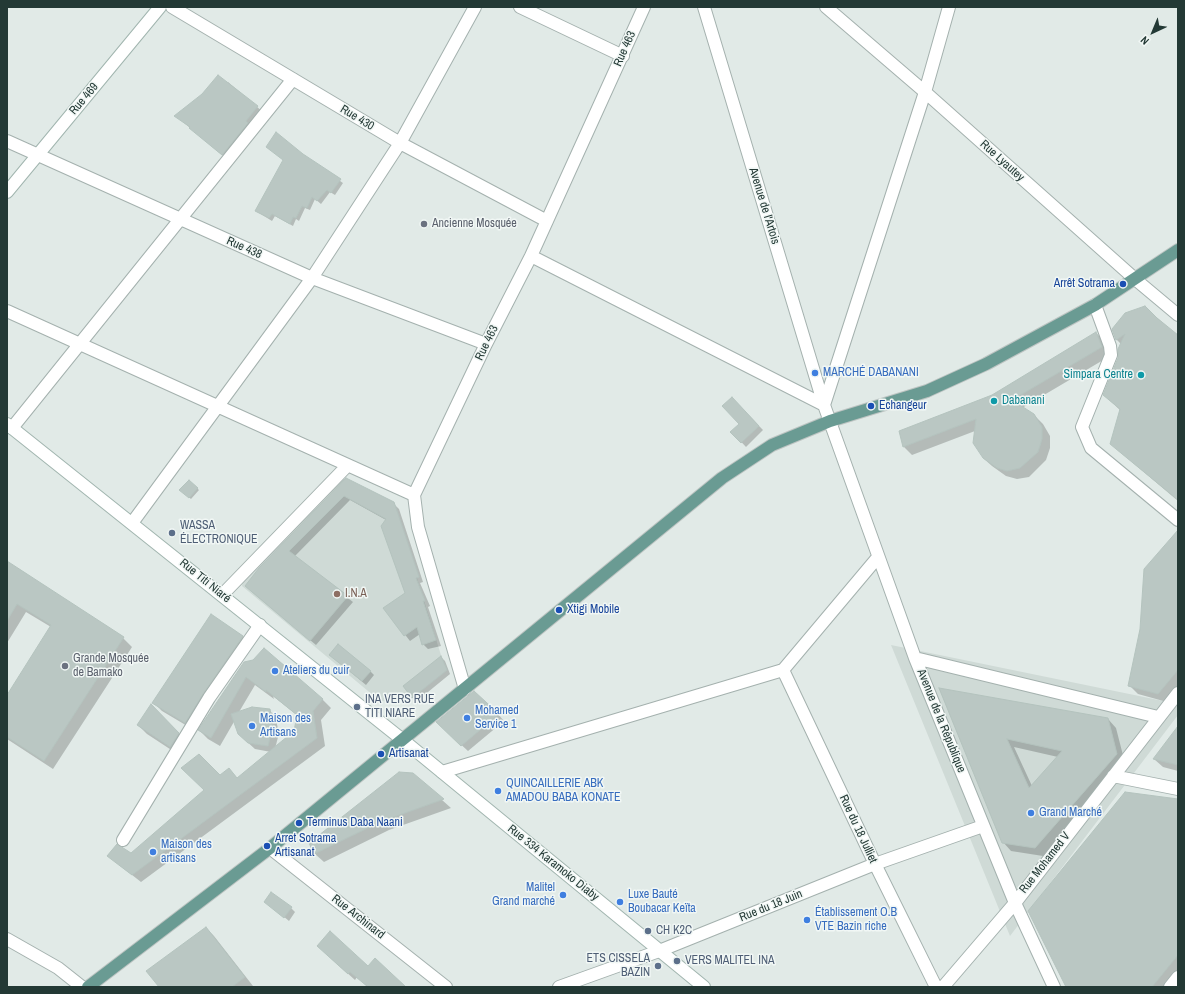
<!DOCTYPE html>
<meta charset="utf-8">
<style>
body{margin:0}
#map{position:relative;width:1185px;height:994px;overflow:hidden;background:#e1eae7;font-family:"Archivo Narrow",sans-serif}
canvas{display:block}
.frame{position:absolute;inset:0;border:8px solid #233935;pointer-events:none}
.north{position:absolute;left:1133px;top:12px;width:40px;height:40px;-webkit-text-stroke:3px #f1f7f5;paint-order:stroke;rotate:224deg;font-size:11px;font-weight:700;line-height:16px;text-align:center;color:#233935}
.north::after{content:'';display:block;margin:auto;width:14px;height:18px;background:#233935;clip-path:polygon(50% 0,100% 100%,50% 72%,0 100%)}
</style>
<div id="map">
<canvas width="1185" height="994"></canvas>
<div class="frame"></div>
<div class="north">N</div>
</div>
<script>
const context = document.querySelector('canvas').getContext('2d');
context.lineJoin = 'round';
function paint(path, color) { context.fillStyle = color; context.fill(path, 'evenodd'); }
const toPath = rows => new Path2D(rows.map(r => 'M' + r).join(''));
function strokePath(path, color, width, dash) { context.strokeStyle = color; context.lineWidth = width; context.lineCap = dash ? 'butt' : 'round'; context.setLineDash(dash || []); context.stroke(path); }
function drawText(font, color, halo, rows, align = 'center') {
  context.font = font + ' "Archivo Narrow",sans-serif'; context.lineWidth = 3; context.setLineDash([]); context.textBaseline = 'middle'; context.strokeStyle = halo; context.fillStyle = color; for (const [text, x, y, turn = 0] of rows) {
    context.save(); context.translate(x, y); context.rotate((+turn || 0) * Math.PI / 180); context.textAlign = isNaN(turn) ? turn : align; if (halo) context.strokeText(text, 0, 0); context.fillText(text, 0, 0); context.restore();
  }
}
paint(toPath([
 [342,478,394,504,445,668,442,673,412,698,403,702,380,701,242,586,243,579],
 [891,645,1178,704,1178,715,1010,936]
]), '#cfdad6');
paint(toPath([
 [228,82,263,112,228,160,176,116],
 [267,147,302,155,343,183,335,195,330,192,321,204,315,199,310,210,305,208,299,221,296,219,293,226,275,216,272,221,256,211,284,160],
 [1154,315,1178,337,1178,501,1111,444,1121,411,1104,395,1119,358,1121,344,1116,339],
 [1096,333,1105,341,1110,356,1022,408,1034,415,1043,424,1050,436,1050,448,1046,460,1029,477,1017,479,1006,476,992,466,983,458,975,431,912,455,904,447,900,432,993,396],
 [732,398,763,430,746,447,732,432,740,424],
 [346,479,393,503,399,509,423,582,420,583,430,606,428,607,441,646,428,649,423,644,420,634,410,641,384,608,406,594,386,520,350,500,294,557,353,602,316,645,251,591],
 [189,481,199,490,191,499,181,490],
 [1178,539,1178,689,1167,702,1138,694,1129,685],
 [7,563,123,638,132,647,53,769,7,739,7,697,51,627,26,612,7,643],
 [211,615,243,636,251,645,194,730,162,711,153,702],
 [441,657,445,661,450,674,417,701,413,697],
 [335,659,370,671,374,675,366,685],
 [254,661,322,699,331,708,321,720,325,746,141,882,108,856,131,854,229,769,238,779,271,752,255,749,245,740,235,720,220,746,208,739,199,730],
 [255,685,274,699,273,696,298,716,295,732,275,749,279,733,275,716,269,710,239,712],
 [940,689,1108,719,1116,728,1125,763,1043,856,1011,851,1003,842],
 [1014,747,1058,757,1032,786],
 [151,706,187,742,179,755,147,734,138,725],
 [498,714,504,721,468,751,443,728],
 [1178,728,1178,771,1163,767,1154,759],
 [413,774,451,808,389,830,324,862,315,854,311,843],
 [1178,800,1178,974,1167,987,1067,987],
 [270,905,291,908,295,912,289,921],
 [206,928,214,936,253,986,160,987],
 [325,953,368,967,405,987,368,987,357,977,355,980]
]), '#0003');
const building = toPath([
 [218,75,258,106,246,121,248,123,222,155,189,128,190,127,174,116,202,94,218,75],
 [276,132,303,154,341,179,331,193,327,190,317,201,312,197,307,208,302,206,296,218,293,217,290,224,272,214,269,218,255,211,283,160,266,147,276,132],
 [1145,306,1157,318,1178,335,1178,500,1110,444,1120,409,1103,395,1118,358,1118,349,1125,334,1116,340,1112,329,1125,313,1145,306],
 [1096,332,1102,347,1012,400,1034,414,1042,427,1042,439,1038,452,1020,468,1007,471,997,468,983,458,973,443,976,419,903,447,899,431,992,395,1096,332],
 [732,397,759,426,741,443,730,432,739,424,722,406,732,397],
 [346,478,394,502,419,577,416,578,425,601,423,601,436,640,422,645,417,627,404,636,383,608,405,593,381,526,386,519,344,496,289,551,348,596,310,641,245,586,259,568,346,478],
 [189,480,198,488,189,498,179,490,189,480],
 [1178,530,1178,670,1158,694,1128,686,1140,629,1144,569,1178,530],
 [7,561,124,637,44,761,7,737,7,695,51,625,17,604,7,621,7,561],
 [211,614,243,636,203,694,185,723,152,703,211,614],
 [338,644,371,671,362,681,329,655,338,644],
 [264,648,323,699,313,711,317,738,132,875,107,856,117,844,131,853,204,790,181,768,199,754,220,775,229,768,237,778,294,731,297,715,266,690,266,692,246,677,211,738,198,730,244,662,253,660,264,648],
 [441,656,447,670,412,698,403,686,441,656],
 [939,688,1108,718,1117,754,1035,848,1002,843,939,688],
 [1007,739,1062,751,1029,788,1007,739],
 [474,691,499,714,461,746,436,722,474,691],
 [151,704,179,733,170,747,137,725,151,704],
 [252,707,270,709,273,726,268,746,248,743,238,734,231,714,252,707],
 [1178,726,1178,765,1153,759,1178,726],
 [399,772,413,773,444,799,380,822,314,854,309,843,399,772],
 [1125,792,1178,799,1178,955,1152,987,1066,987,1028,911,1125,792],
 [271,892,292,907,284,918,264,902,271,892],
 [206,927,245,977,232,987,159,987,146,971,206,927],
 [330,931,368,966,375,958,406,987,368,987,350,972,348,974,317,946,330,931]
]);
paint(building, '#bac7c3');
strokePath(building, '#b4c3be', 1);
const street = toPath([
 [172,7,400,143,547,221],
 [520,7,623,56],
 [704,7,824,405,915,658,1015,903,1054,987],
 [826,7,925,92,1135,279,1178,315],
 [7,141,312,278,486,344],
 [531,256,824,405],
 [1095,305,1110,346,1111,355,1082,427,1091,448,1178,520],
 [7,311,414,495],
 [824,405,925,92,949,7],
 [12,428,293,79],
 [132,523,312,278,400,143,475,7],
 [222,595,348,465],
 [915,658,1158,717],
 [783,670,875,864,936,987],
 [465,689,418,527,414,495,486,344,531,256,644,7],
 [442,772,783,670,878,557],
 [1113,776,1178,789],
 [123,840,209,698,260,625],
 [270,848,446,987],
 [7,939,58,968,82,987],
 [559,987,659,951,875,864,983,826],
 [943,987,1015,903,1178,693],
 [1170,987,1178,977]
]);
const secondary = toPath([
 [7,192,160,7],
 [7,424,409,745,704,987]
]);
const primary = toPath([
 [88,987,270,848,722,478,772,445,830,421,927,391,986,364,1095,305,1178,250]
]);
strokePath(street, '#a4b1ae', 14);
strokePath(secondary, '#a1b5af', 14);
strokePath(primary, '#bdc4c2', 14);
strokePath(street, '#fff', 12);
strokePath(secondary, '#fff', 12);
strokePath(primary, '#6a9b93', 12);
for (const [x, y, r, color] of [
 [424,224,4,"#6b7280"],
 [1123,284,4,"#1a4fb4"],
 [815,373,4,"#3f7fe0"],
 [1141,375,4,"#0f9aa8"],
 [994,401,4,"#0f9aa8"],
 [871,406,4,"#1a4fb4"],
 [172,533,4,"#5c6f8a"],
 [337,594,4,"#8d6e63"],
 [559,610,4,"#1a4fb4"],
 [65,666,4,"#6b7280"],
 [275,671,4,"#3f7fe0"],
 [357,707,4,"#5c6f8a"],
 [467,718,4,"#3f7fe0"],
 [252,726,4,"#3f7fe0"],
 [381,754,4,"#1a4fb4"],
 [498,791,4,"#3f7fe0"],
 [1031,813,4,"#3f7fe0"],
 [299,823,4,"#1a4fb4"],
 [267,846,4,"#1a4fb4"],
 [153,852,4,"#3f7fe0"],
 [563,895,4,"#3f7fe0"],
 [620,902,4,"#3f7fe0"],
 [807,920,4,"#3f7fe0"],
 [648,931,4,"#5c6f8a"],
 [677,961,4,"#5c6f8a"],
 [658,966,4,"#5c6f8a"]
]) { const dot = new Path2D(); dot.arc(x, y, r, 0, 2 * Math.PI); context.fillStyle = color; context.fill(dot); strokePath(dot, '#f1f7f5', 1.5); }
drawText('12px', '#233935', '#f1f7f5', [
 ["Rue 463",625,49,-66],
 ["Rue 469",84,99,-50],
 ["Rue 430",357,118,31],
 ["Rue Lyautey",1002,161,42],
 ["Avenue de l'Artois",764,206,73],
 ["Rue 438",244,248,24],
 ["Rue 463",487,343,-64],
 ["Rue Titi Niaré",205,581,39],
 ["Avenue de la République",941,721,68],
 ["Rue du 18 Julliet",858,829,65],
 ["Rue 334 Karamoko Diaby",553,863,39],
 ["Rue Mohamed V",1045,863,-52],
 ["Rue du 18 Juin",771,906,-22],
 ["Rue Archinard",358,917,38]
]);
drawText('12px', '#5b616d', '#f1f7f5', [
 ["Ancienne Mosquée",432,224],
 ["Grande Mosquée",73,659],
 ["de Bamako",73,673]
], 'left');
drawText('12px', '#164399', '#f1f7f5', [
 ["Arrêt Sotrama",1115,284,"right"],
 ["Echangeur",879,406],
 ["Xtigi Mobile",567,610],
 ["Artisanat",389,754],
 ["Terminus Daba Naani",307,823],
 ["Arret Sotrama",275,839],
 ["Artisanat",275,853]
], 'left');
drawText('12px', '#366cbe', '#f1f7f5', [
 ["MARCHÉ DABANANI",823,373],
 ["Ateliers du cuir",283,671],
 ["Mohamed",475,711],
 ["Service 1",475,725],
 ["Maison des",260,719],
 ["Artisans",260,733],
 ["QUINCAILLERIE ABK",506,784],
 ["AMADOU BABA KONATE",506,798],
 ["Grand Marché",1039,813],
 ["Maison des",161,845],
 ["artisans",161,859],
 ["Malitel",555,888,"right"],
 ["Grand marché",555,902,"right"],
 ["Luxe Bauté",628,895],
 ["Boubacar Keïta",628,909],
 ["Établissement O.B",815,913],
 ["VTE Bazin riche",815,927]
], 'left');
drawText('12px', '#0d838f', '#f1f7f5', [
 ["Simpara Centre",1133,375],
 ["Dabanani",1002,401,"left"]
], 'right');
drawText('12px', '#4e5e75', '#f1f7f5', [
 ["WASSA",180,526],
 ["ÉLECTRONIQUE",180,540],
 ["INA VERS RUE",365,700],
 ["TITI NIARE",365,714],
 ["CH K2C",656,931],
 ["ETS CISSELA",650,959,"right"],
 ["BAZIN",650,973,"right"],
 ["VERS MALITEL INA",685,961]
], 'left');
drawText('12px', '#785e54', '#f1f7f5', [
 ["I.N.A",345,594]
], 'left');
</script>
